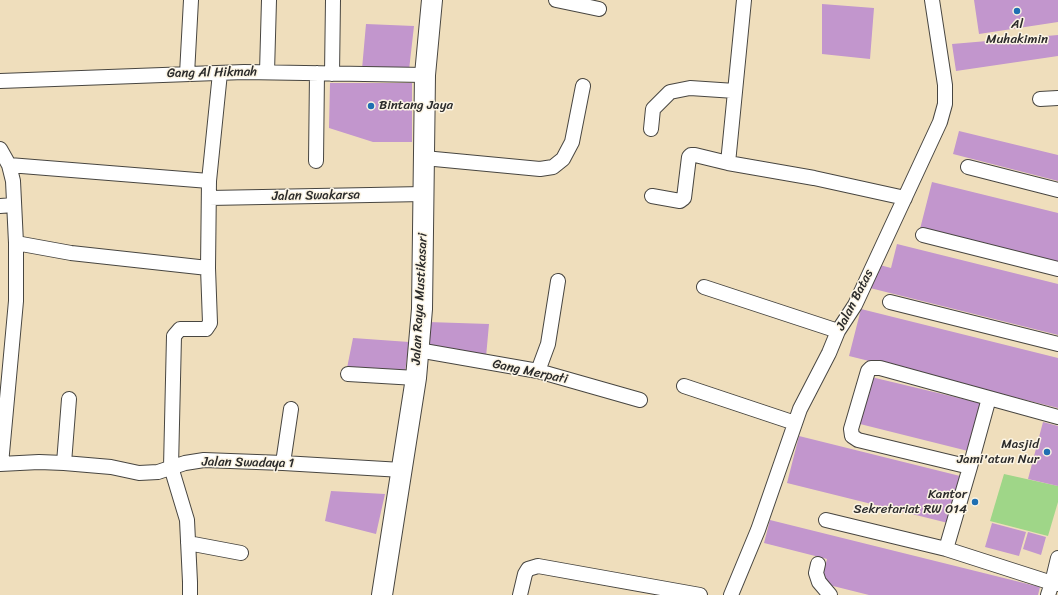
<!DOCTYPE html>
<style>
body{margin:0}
canvas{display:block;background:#efdebc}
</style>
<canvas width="1058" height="595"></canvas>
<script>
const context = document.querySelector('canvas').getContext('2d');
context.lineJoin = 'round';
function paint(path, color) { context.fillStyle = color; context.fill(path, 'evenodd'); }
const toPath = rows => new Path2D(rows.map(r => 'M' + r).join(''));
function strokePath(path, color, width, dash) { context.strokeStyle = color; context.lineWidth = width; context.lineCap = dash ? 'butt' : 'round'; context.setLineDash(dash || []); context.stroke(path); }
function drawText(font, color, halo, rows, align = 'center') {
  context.font = font + ' Sriracha,sans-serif'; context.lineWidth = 3; context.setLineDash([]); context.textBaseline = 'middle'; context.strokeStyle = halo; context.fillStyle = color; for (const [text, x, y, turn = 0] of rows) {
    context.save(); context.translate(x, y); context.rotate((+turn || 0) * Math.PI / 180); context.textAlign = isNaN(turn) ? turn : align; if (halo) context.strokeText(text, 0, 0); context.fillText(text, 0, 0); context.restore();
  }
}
paint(toPath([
 [1004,474,1058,486,1058,502,1048,536,990,521]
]), '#9fd688');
paint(toPath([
 [974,0,1058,0,1058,22,979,34],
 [822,4,874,8,870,59,822,54],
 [366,24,414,26,409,70,362,69],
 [1058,35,1058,56,956,71,952,44],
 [330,83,412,83,412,142,373,142,329,128],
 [959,131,1058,155,1058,181,953,154],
 [932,182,1058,213,1058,263,920,229],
 [897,244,1058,284,1058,335,870,288,876,264,891,268],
 [861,309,1058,358,1058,408,849,356],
 [428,322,489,324,486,357,427,346],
 [353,338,409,342,405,372,347,368],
 [867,376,980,403,968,451,856,423],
 [1043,422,1058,426,1058,486,1028,479],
 [799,436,960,476,948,523,787,483],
 [331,491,385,494,376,534,325,521],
 [770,520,1040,587,1038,595,869,595,821,583,827,559,764,543],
 [992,523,1026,532,1019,556,985,547],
 [1028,532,1046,537,1041,555,1023,549]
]), '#c296cd');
const minor = toPath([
 [556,0,599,9],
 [267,72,269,0],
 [187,74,191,0],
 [332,74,333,0],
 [0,81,244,72,425,75],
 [1040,99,1058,98],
 [651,129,653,109,670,92,690,88,735,91],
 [0,149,9,165,13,181,16,243,16,301,1,464],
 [424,158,540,169,553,167,563,159,572,142,583,86],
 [316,161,317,73],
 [728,163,744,0],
 [9,165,209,181],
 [968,167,1058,190],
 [652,196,680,201,684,198,689,157,691,155,695,155,728,163,814,178,905,198],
 [209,198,424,194],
 [0,206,14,205],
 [923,235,1058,269],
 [16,243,71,253,208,268],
 [704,287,838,331],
 [890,302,1058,344],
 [418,350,538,371,640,400],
 [538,371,548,344,558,281],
 [348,374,416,378],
 [684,386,795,423],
 [989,398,1058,417],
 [64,463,69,399],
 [283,463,291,409],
 [0,464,39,462,64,463,111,467,139,473,158,472,185,463,204,460,283,463,402,470],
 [970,467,858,440,852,436,851,429,868,371,871,368,880,368,989,398,970,467,946,549,1052,583,1048,595],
 [826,520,946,549],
 [188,543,241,553],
 [1058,558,1052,583,1058,584],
 [818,564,816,573,819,582,830,595],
 [190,595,190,582,187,520,171,467,174,336,180,329,206,329,210,323,208,268,209,181,220,73],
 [520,595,525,574,528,569,538,566,700,595],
 [731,595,758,530,800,409,829,353,838,331,855,305,940,122,945,104,945,85,932,0]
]);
const secondary = toPath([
 [382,595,416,378,422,309,425,75,432,0]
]);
strokePath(minor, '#484641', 16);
strokePath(secondary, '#484641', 22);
strokePath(minor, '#fff', 14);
strokePath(secondary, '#fff', 20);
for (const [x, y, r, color] of [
 [1017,11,4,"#1f6fb2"],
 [371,106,4,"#1f6fb2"],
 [1047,452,4,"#1f6fb2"],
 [975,502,4,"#1f6fb2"]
]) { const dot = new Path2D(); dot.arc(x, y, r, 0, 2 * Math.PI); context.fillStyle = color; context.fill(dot); strokePath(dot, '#fcf5e5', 1.5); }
drawText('13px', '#2b2b2b', '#fcf5e5', [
 ["Al",1017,25,"center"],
 ["Muhakimin",1017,40,"center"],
 ["Bintang Jaya",379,106,"left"],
 ["Masjid",1039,445],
 ["Jami'atun Nur",1039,460],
 ["Kantor",967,495],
 ["Sekretariat RW 014",967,510]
], 'right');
drawText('13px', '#2b2b2b', '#fcf5e5', [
 ["Gang Al Hikmah",212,73,-1],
 ["Jalan Swakarsa",316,196,-1],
 ["Jalan Raya Mustikasari",420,299,-87],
 ["Jalan Batas",855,300,-63],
 ["Gang Merpati",530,372,12],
 ["Jalan Swadaya 1",248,463,1]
]);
</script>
